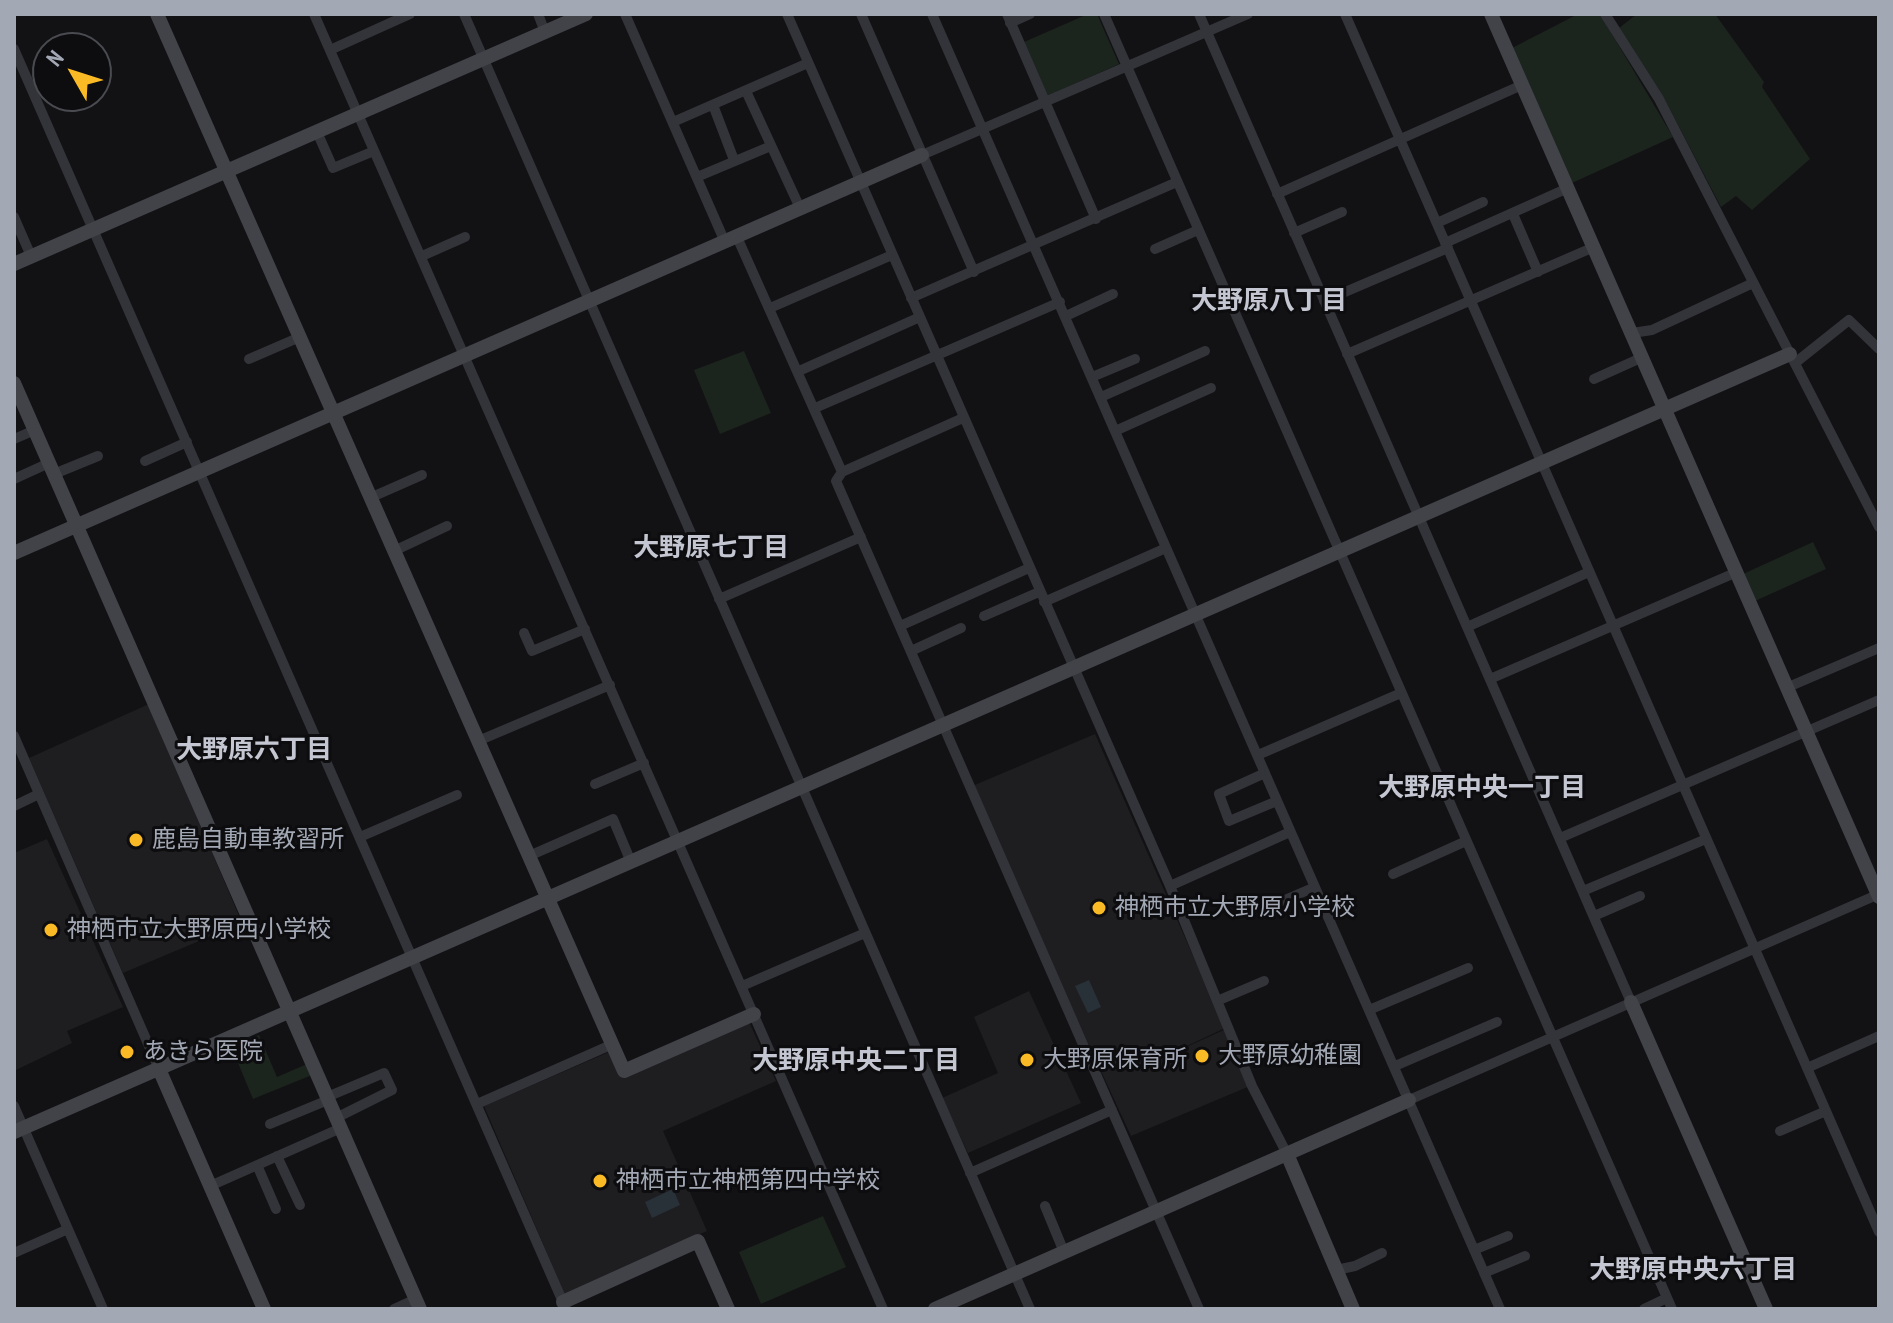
<!DOCTYPE html>
<meta charset="utf-8">
<style>
body{margin:0}
#map{position:relative;width:1893px;height:1323px;overflow:hidden;background:#121214;font-family:"PT Sans Narrow",sans-serif}
canvas{display:block}
.frame{position:absolute;inset:0;border:16px solid #a3a8b5;pointer-events:none}
.north{position:absolute;left:32px;top:32px;width:80px;height:80px;box-sizing:border-box;background:#0d0d0f;border:2px solid #494b51;border-radius:50%;rotate:309deg;font-size:22px;font-weight:700;line-height:32px;text-align:center;color:#a3a8b5}
.north::after{content:'';display:block;margin:auto;width:28px;height:36px;background:#faba25;clip-path:polygon(50% 0,100% 100%,50% 72%,0 100%)}
</style>
<div id="map">
<canvas width="1893" height="1323"></canvas>
<div class="frame"></div>
<div class="north">N</div>
</div>
<script>
const context = document.querySelector('canvas').getContext('2d');
context.lineJoin = 'round';
function paint(path, color) { context.fillStyle = color; context.fill(path, 'evenodd'); }
const toPath = rows => new Path2D(rows.map(r => 'M' + r).join(''));
function strokePath(path, color, width, dash) { context.strokeStyle = color; context.lineWidth = width; context.lineCap = dash ? 'butt' : 'round'; context.setLineDash(dash || []); context.stroke(path); }
function drawText(font, color, halo, rows, align = 'center') {
  context.font = font + ' "PT Sans Narrow","Noto Sans JP",sans-serif'; context.lineWidth = 6; context.setLineDash([]); context.textBaseline = 'middle'; context.strokeStyle = halo; context.fillStyle = color; for (const [text, x, y, turn = 0] of rows) {
    context.save(); context.translate(x, y); context.rotate((+turn || 0) * Math.PI / 180); context.textAlign = isNaN(turn) ? turn : align; if (halo) context.strokeText(text, 0, 0); context.fillText(text, 0, 0); context.restore();
  }
}
paint(toPath([
 [149,704,242,923,123,973,29,758],
 [1095,734,1225,1028,1151,1063,1226,1029,1250,1086,1131,1136,970,787],
 [47,839,123,1007,67,1031,72,1043,14,1071,14,853],
 [1029,991,1081,1103,968,1153,942,1098,998,1073,974,1017],
 [749,1022,776,1081,663,1131,707,1231,565,1295,484,1106,609,1052,621,1077]
]), '#1e1e21');
paint(toPath([
 [1088,14,1097,14,1119,64,1047,96,1024,42],
 [1578,14,1600,14,1673,137,1572,183,1512,48],
 [1637,14,1715,14,1764,82,1762,87,1810,159,1752,210,1736,196,1721,207,1665,100,1619,28],
 [744,351,771,413,720,434,694,370],
 [1813,542,1826,569,1755,601,1743,574],
 [259,1035,277,1077,307,1064,312,1075,253,1099,231,1046],
 [823,1216,846,1267,761,1304,739,1252]
]), '#1c241e');
paint(toPath([
 [1089,980,1101,1007,1088,1013,1075,986],
 [673,1189,680,1205,652,1218,645,1202]
]), '#283038');
strokePath(toPath([
 [314,14,883,1309],
 [464,14,1030,1309],
 [538,14,545,32],
 [625,14,725,242],
 [787,14,1170,886,1252,1086,1287,1154],
 [861,14,974,272],
 [932,14,1500,1309],
 [1007,14,1096,219],
 [1104,14,1672,1309],
 [1199,14,1631,1002],
 [1345,14,1879,1232],
 [1605,14,1659,99,1879,527],
 [1010,23,1030,14],
 [14,49,566,1309],
 [330,50,410,14],
 [746,91,800,208],
 [713,105,734,160],
 [673,122,808,63],
 [317,132,333,168,374,151],
 [922,155,1248,14],
 [697,177,771,146],
 [1277,194,1522,85],
 [1513,214,1538,272],
 [14,217,31,256],
 [1437,223,1483,202],
 [1294,233,1342,212],
 [737,237,842,472,836,481,1199,1309],
 [1445,243,1568,188],
 [1155,249,1198,230],
 [422,256,465,237],
 [911,298,1177,182],
 [1324,301,1448,248],
 [770,308,892,255],
 [1066,316,1113,294],
 [1632,333,1652,330,1753,283],
 [1347,354,1594,247],
 [249,359,300,337],
 [1795,363,1849,320,1879,349],
 [799,371,920,317],
 [1092,377,1135,359],
 [1594,379,1643,357],
 [1101,397,1205,351],
 [815,408,1060,302],
 [1115,431,1211,388],
 [14,439,35,430],
 [145,461,187,442],
 [842,472,963,418],
 [54,474,98,456],
 [14,479,49,463],
 [372,497,422,475],
 [396,550,447,526],
 [719,599,861,537],
 [1044,602,1166,548],
 [984,616,1039,592],
 [900,626,1029,568],
 [1467,627,1589,572],
 [524,633,532,651,585,629],
 [911,651,961,628],
 [1490,679,1737,572],
 [1786,688,1879,648],
 [14,736,159,1069],
 [478,741,610,685],
 [1258,755,1401,693],
 [1265,773,1219,794,1229,821,1277,801],
 [595,784,644,763],
 [14,806,39,794],
 [360,837,457,795],
 [1560,838,1879,700],
 [529,856,613,819,631,862],
 [1393,874,1464,842],
 [1170,886,1290,832],
 [1583,891,1706,839],
 [1271,906,1315,887],
 [1594,916,1640,896],
 [742,986,865,933],
 [1217,1001,1264,981],
 [1369,1010,1468,968],
 [1395,1066,1497,1022],
 [1807,1068,1879,1036],
 [327,1097,384,1073,392,1090,336,1118],
 [1409,1100,1879,894],
 [477,1104,613,1044],
 [14,1106,103,1309],
 [270,1124,328,1100],
 [1780,1131,1826,1111],
 [277,1156,300,1205],
 [257,1165,276,1209],
 [970,1173,1112,1110],
 [210,1186,341,1128],
 [1045,1206,1064,1252],
 [1474,1250,1508,1236],
 [14,1253,68,1229],
 [1336,1270,1355,1266,1382,1253],
 [1484,1273,1525,1256],
 [394,1309,416,1299],
 [1644,1309,1667,1298]
]), '#333439', 10);
strokePath(toPath([
 [157,14,624,1071,754,1014],
 [1491,14,1879,897],
 [14,264,586,14],
 [14,383,420,1309],
 [14,553,922,155],
 [1631,1002,1766,1309],
 [159,1069,264,1309],
 [14,1132,1790,354],
 [1287,1154,1353,1309],
 [563,1302,698,1241,728,1309],
 [935,1309,1409,1100]
]), '#414349', 14);
for (const [x, y, r, color] of [
 [136,840,8,"#faba25"],
 [1099,908,8,"#faba25"],
 [51,930,8,"#faba25"],
 [127,1052,8,"#faba25"],
 [1202,1056,8,"#faba25"],
 [1027,1060,8,"#faba25"],
 [600,1181,8,"#faba25"]
]) { const dot = new Path2D(); dot.arc(x, y, r, 0, 2 * Math.PI); context.fillStyle = color; context.fill(dot); strokePath(dot, '#0d0d0f', 3); }
drawText('24px', '#a3a8b5', '#0d0d0f', [
 ["鹿島自動車教習所",152,840],
 ["神栖市立大野原小学校",1115,908],
 ["神栖市立大野原西小学校",67,930],
 ["あきら医院",143,1052],
 ["大野原幼稚園",1218,1056],
 ["大野原保育所",1043,1060],
 ["神栖市立神栖第四中学校",616,1181]
], 'left');
drawText('bold 26px', '#c4c7d1', '#0d0d0f', [
 ["大野原八丁目",1269,302],
 ["大野原七丁目",711,549],
 ["大野原六丁目",254,751],
 ["大野原中央一丁目",1482,789],
 ["大野原中央二丁目",856,1062],
 ["大野原中央六丁目",1693,1271]
]);
</script>
